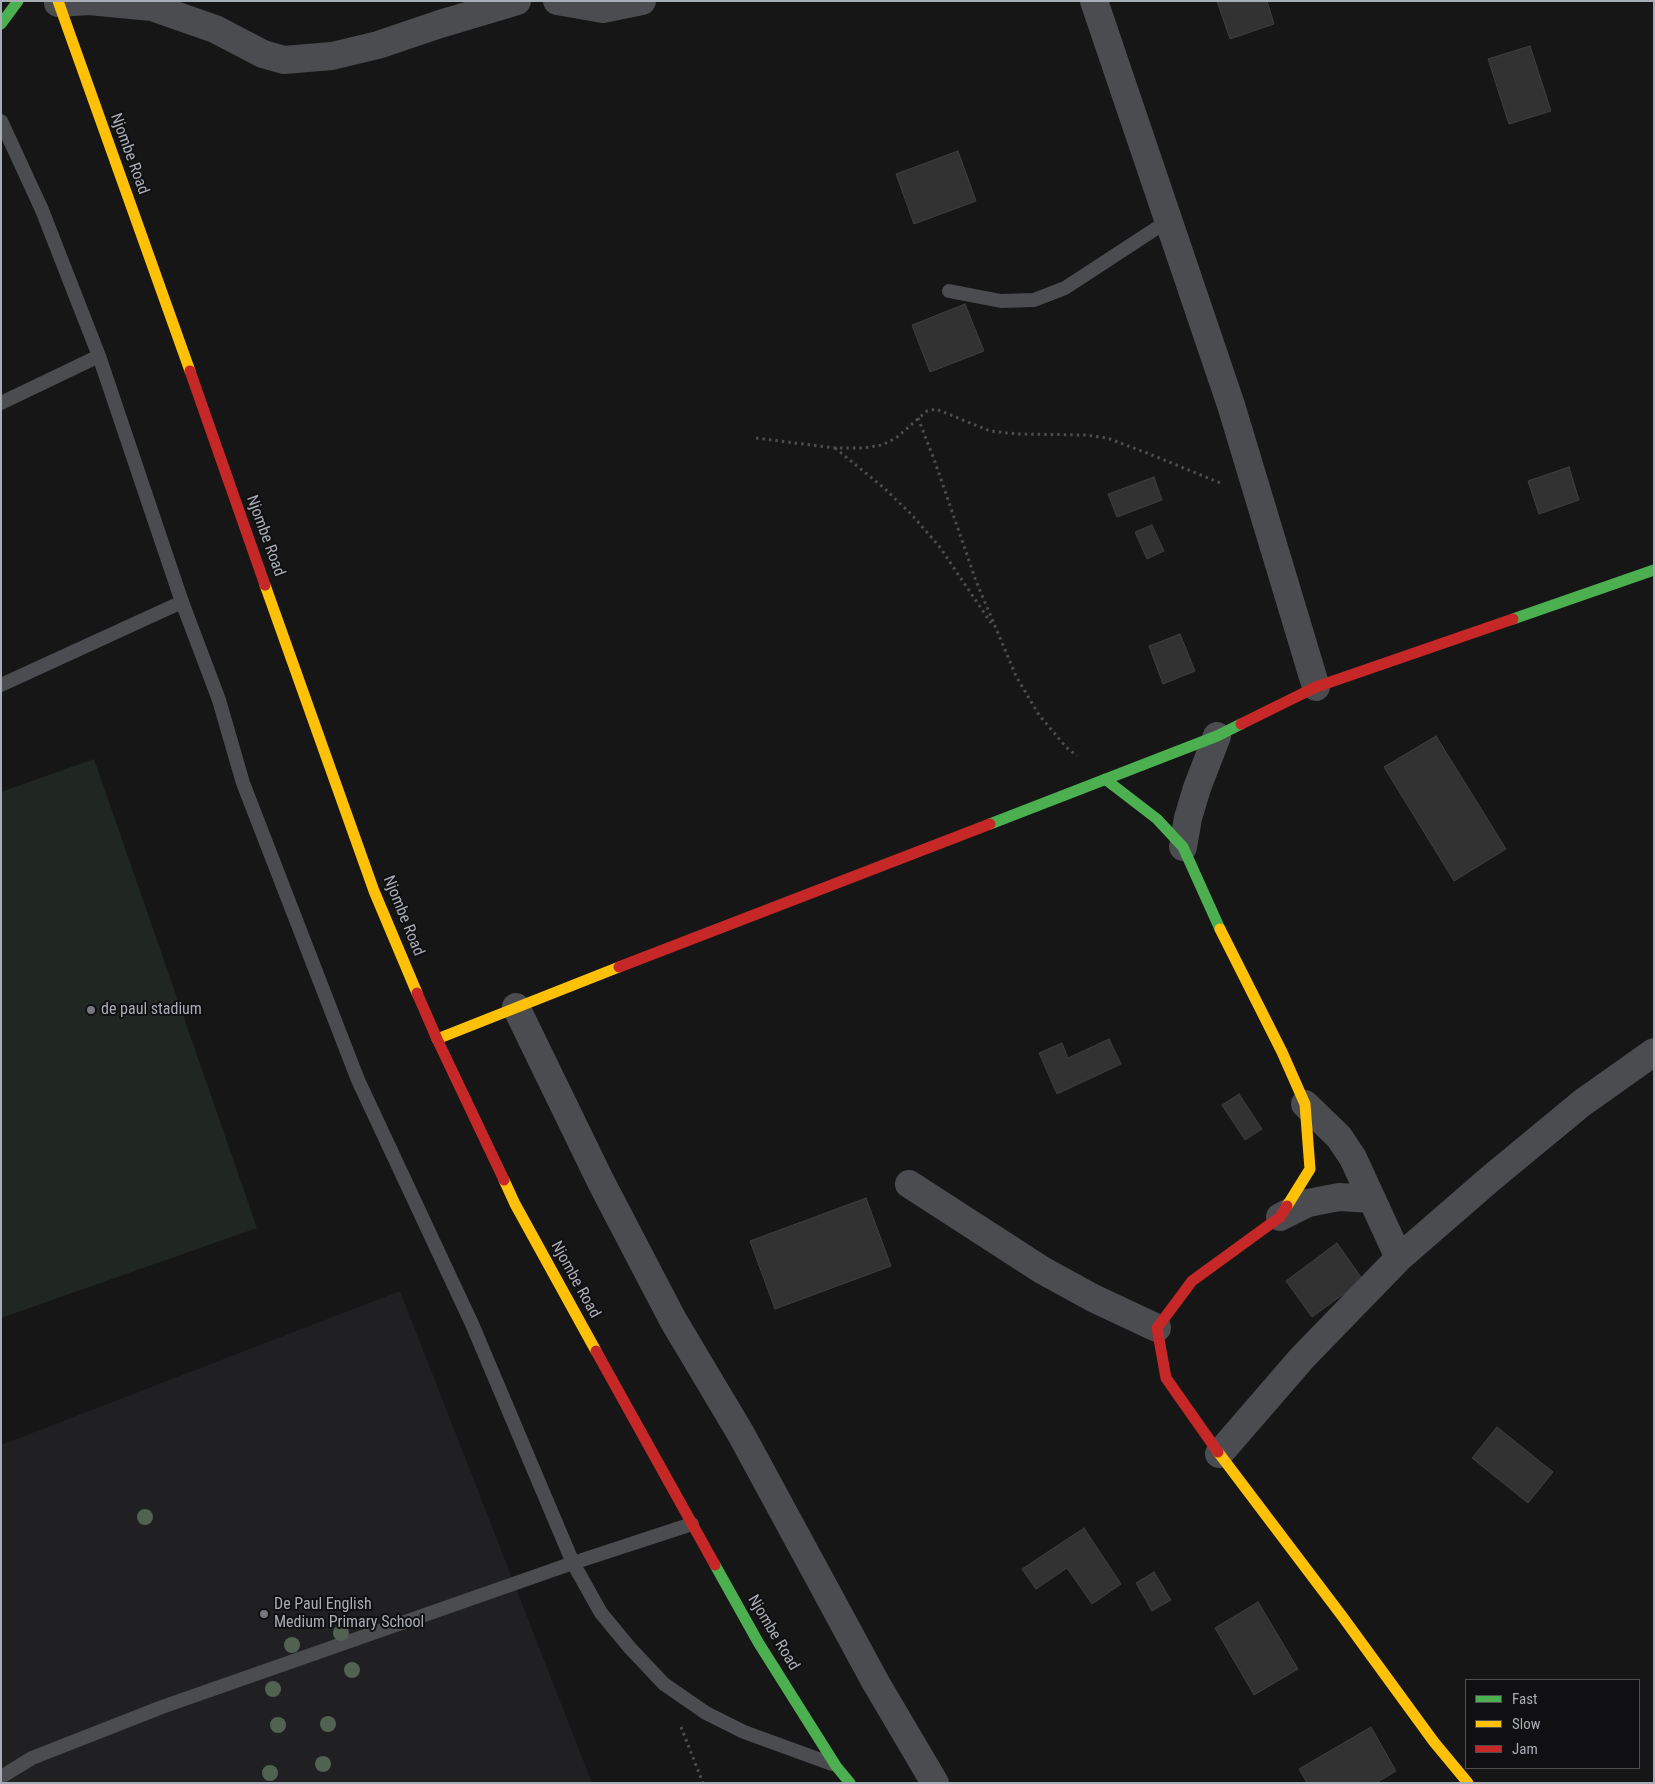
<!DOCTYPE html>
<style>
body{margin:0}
#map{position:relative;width:1655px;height:1784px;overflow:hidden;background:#161616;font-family:"Roboto Condensed",sans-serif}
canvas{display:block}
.frame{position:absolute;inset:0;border:2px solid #a9adb5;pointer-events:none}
.legend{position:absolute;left:1465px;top:1679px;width:175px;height:90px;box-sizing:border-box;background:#101012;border:1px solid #4d4f53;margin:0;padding:6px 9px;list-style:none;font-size:15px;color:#a9adb5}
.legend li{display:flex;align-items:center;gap:10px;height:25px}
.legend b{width:25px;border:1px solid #4d4f53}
</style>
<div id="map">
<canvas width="1655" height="1784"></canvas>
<div class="frame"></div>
<ul class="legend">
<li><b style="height:6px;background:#4caf50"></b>Fast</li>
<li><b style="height:6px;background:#ffc107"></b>Slow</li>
<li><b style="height:6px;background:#c62828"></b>Jam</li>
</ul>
</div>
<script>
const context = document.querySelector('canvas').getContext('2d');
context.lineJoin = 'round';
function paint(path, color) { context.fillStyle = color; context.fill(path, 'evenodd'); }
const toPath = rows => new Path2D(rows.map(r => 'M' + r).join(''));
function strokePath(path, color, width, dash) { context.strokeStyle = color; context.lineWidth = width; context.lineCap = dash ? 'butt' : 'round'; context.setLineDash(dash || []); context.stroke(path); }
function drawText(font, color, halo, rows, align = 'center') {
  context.font = font + ' "Roboto Condensed",sans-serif'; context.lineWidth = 4; context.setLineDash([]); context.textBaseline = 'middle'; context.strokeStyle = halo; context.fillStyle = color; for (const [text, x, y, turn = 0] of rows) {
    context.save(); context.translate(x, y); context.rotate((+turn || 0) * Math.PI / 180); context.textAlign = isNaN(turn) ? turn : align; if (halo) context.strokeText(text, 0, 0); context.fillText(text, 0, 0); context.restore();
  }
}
paint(toPath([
 [400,1291,592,1783,1,1783,1,1445]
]), '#202022');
paint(toPath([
 [94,759,257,1228,1,1318,1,792]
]), '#202621');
const building = toPath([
 [1217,1,1267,1,1274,24,1230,39,1217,1],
 [1530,46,1551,111,1509,124,1488,59,1530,46],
 [958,151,976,201,914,224,896,174,958,151],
 [965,304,984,351,930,372,912,325,965,304],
 [1569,467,1579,500,1539,514,1528,481,1569,467],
 [1154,477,1162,500,1117,517,1108,494,1154,477],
 [1152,525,1164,551,1147,559,1135,532,1152,525],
 [1180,634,1195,671,1163,684,1149,646,1180,634],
 [1436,736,1506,849,1454,881,1384,767,1436,736],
 [1109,1039,1121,1064,1057,1094,1039,1053,1062,1043,1068,1058,1109,1039],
 [1239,1094,1262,1129,1245,1140,1222,1105,1239,1094],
 [866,1198,891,1266,775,1309,750,1241,866,1198],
 [1337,1243,1363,1280,1312,1317,1286,1281,1337,1243],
 [1497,1427,1553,1472,1528,1503,1472,1458,1497,1427],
 [1084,1528,1121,1584,1092,1604,1067,1568,1036,1589,1022,1569,1084,1528],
 [1154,1572,1171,1600,1152,1611,1136,1583,1154,1572],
 [1258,1602,1298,1669,1254,1695,1215,1628,1258,1602],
 [1371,1727,1396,1771,1376,1783,1307,1783,1299,1769,1371,1727]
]);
paint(building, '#323233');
strokePath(building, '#3f3f42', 1);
strokePath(toPath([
 [918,418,935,462,976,581,1016,676,1039,715,1066,747,1077,756],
 [756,438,835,448,863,448,882,445,896,438,927,411,936,409,990,431,1018,434,1085,435,1107,438,1147,453,1223,484],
 [835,448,884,488,911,514,939,546,991,623],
 [681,1727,703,1783]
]), '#4c4d4f', 3, [2.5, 4]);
strokePath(toPath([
 [1,121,42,210,99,356,182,602,219,700,243,783,358,1080,472,1324,573,1563,601,1613,630,1648,664,1684,706,1713,744,1732,832,1764],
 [949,291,1001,301,1034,300,1065,288,1169,220],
 [1,403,99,356],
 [1,685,182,602],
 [1,1777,32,1758,162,1707,573,1563,692,1524]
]), '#4b4c4f', 14);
strokePath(toPath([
 [557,1,603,9,642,1],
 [1094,1,1231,405,1316,687],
 [58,3,89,1,152,7,215,29,263,54,284,60,332,56,378,45,440,24,517,1],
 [1183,847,1188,818,1197,788,1217,736],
 [516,1007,601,1182,673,1320,741,1434,876,1683,935,1783],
 [1305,1104,1339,1137,1353,1158,1399,1258],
 [909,1184,1042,1270,1093,1298,1157,1328],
 [1280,1217,1308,1203,1339,1197,1372,1199],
 [1219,1454,1302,1358,1399,1258,1490,1179,1582,1103,1654,1052]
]), '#4b4c4f', 28);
strokePath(toPath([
 [1,24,18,1],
 [1513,619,1654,570],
 [1105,779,1157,819,1183,847,1220,929],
 [990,824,1217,736,1241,724],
 [715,1565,758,1642,836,1766,850,1783]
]), '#4caf50', 11);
strokePath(toPath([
 [58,1,190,371],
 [265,585,374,891,417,993],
 [1220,929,1282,1052,1305,1104,1310,1169,1287,1206],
 [437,1039,619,967],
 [504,1180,515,1204,596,1351],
 [1218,1452,1342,1616,1434,1742,1468,1783]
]), '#ffc107', 11);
strokePath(toPath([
 [190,371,265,585],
 [1241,724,1316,687,1513,619],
 [619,967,990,824],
 [417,993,437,1039,504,1180],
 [596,1351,715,1565],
 [1218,1452,1166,1378,1157,1328,1192,1281,1280,1217,1287,1206]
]), '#c62828', 11);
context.fillStyle = '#516152';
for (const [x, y] of [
 [145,1517],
 [341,1633],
 [292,1645],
 [352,1670],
 [273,1689],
 [328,1724],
 [278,1725],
 [323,1764],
 [270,1773]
]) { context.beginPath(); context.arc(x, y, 8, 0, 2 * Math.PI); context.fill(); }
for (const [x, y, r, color] of [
 [91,1010,5,"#76787d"],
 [264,1614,5,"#76787d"]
]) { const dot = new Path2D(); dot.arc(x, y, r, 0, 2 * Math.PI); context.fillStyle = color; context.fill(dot); strokePath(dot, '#101012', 2); }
drawText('16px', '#a9adb5', '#101012', [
 ["Njombe Road",129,154,70],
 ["Njombe Road",265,536,70],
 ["Njombe Road",403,916,68],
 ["Njombe Road",575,1280,61],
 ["Njombe Road",773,1633,59]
]);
drawText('16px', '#a9adb5', '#101012', [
 ["de paul stadium",101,1010],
 ["De Paul English",274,1605],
 ["Medium Primary School",274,1623]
], 'left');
</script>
